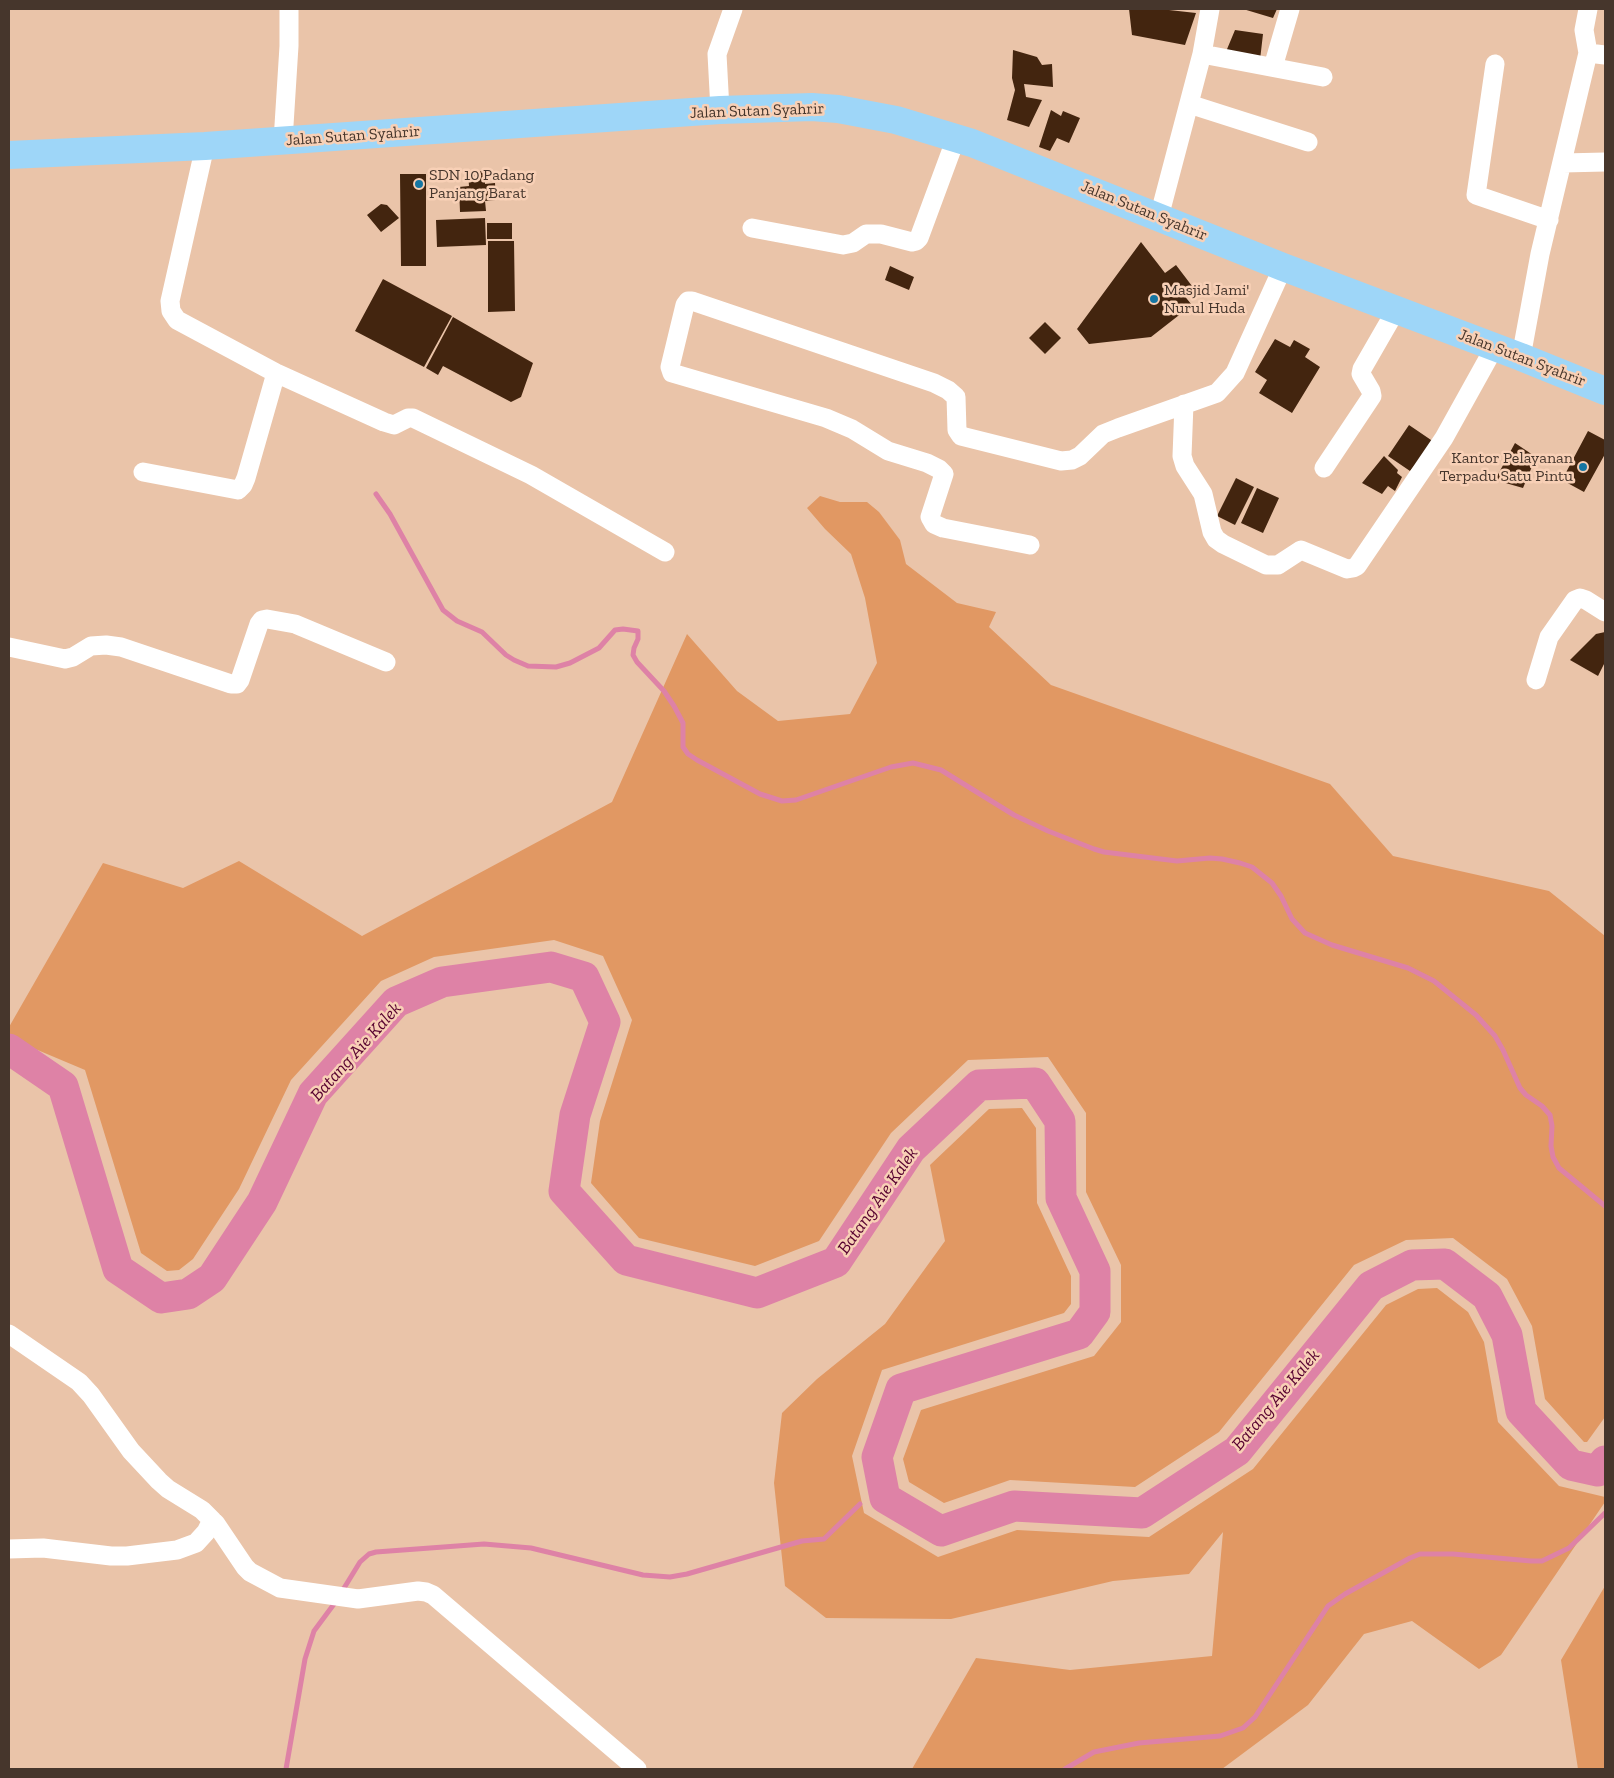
<!DOCTYPE html>
<style>
body{margin:0}
#map{position:relative;width:1614px;height:1778px;overflow:hidden;background:#eac4a9;font-family:"Zilla Slab",serif}
canvas{display:block}
.frame{position:absolute;inset:0;border:10px solid #46362c;pointer-events:none}
</style>
<div id="map">
<canvas width="1614" height="1778"></canvas>
<div class="frame"></div>
</div>
<script>
const context = document.querySelector('canvas').getContext('2d');
context.lineJoin = 'round';
function paint(path, color) { context.fillStyle = color; context.fill(path, 'evenodd'); }
const toPath = rows => new Path2D(rows.map(r => 'M' + r).join(''));
function strokePath(path, color, width, dash) { context.strokeStyle = color; context.lineWidth = width; context.lineCap = dash ? 'butt' : 'round'; context.setLineDash(dash || []); context.stroke(path); }
function drawText(font, color, halo, rows, align = 'center') {
  context.font = font + ' "Zilla Slab",serif'; context.lineWidth = 5; context.setLineDash([]); context.textBaseline = 'middle'; context.strokeStyle = halo; context.fillStyle = color; for (const [text, x, y, turn = 0] of rows) {
    context.save(); context.translate(x, y); context.rotate((+turn || 0) * Math.PI / 180); context.textAlign = isNaN(turn) ? turn : align; if (halo) context.strokeText(text, 0, 0); context.fillText(text, 0, 0); context.restore();
  }
}
paint(toPath([
 [820,496,840,502,867,502,879,512,900,540,906,564,957,603,996,612,989,627,1051,685,1330,784,1393,856,1549,891,1605,936,1605,1417,1587,1442,1584,1442,1545,1399,1532,1326,1507,1279,1453,1238,1406,1240,1354,1265,1219,1432,1135,1487,1010,1480,944,1503,909,1482,903,1459,921,1410,1094,1356,1121,1322,1121,1265,1086,1192,1086,1113,1048,1057,968,1060,891,1133,819,1241,755,1266,639,1238,591,1183,600,1121,632,1020,603,956,554,940,434,957,381,981,291,1080,239,1189,193,1259,179,1270,167,1271,141,1253,85,1070,9,1038,9,1027,103,863,183,888,239,861,362,936,612,802,687,634,737,691,778,721,850,714,877,663,865,598,851,554,825,529,807,508],
 [1022,1108,1036,1128,1037,1203,1071,1276,1071,1304,1064,1313,882,1370,852,1456,864,1513,938,1557,1017,1530,1149,1537,1253,1469,1386,1305,1418,1289,1437,1288,1468,1312,1484,1342,1498,1422,1559,1486,1605,1497,1605,1502,1501,1655,1479,1669,1412,1621,1364,1634,1308,1705,1222,1769,912,1769,976,1658,1070,1670,1212,1656,1223,1532,1189,1574,1113,1581,951,1619,826,1618,785,1586,774,1483,782,1413,817,1379,885,1324,945,1241,930,1165,989,1109],
 [1605,1586,1605,1769,1578,1769,1561,1660]
]), '#e19863');
strokePath(toPath([
 [376,494,390,514,443,610,457,621,482,632,506,655,514,660,528,666,556,667,570,663,599,648,615,630,623,629,638,631,638,639,634,648,633,655,637,662,664,691,674,706,683,723,683,747,688,754,697,760,760,794,782,801,796,800,891,767,913,763,941,770,1014,815,1048,831,1094,849,1104,852,1177,861,1210,858,1222,859,1240,863,1252,867,1272,883,1281,896,1292,919,1305,933,1332,945,1408,968,1434,981,1476,1015,1495,1036,1503,1050,1520,1088,1526,1095,1542,1106,1550,1115,1552,1126,1551,1146,1553,1157,1559,1168,1605,1206],
 [341,1593,360,1562,369,1554,376,1552,484,1544,531,1548,643,1575,670,1577,687,1574,802,1541,824,1539,860,1504],
 [286,1769,305,1659,314,1631,337,1600],
 [1065,1769,1094,1752,1139,1743,1220,1736,1243,1728,1255,1717,1328,1606,1345,1594,1410,1558,1420,1554,1453,1554,1531,1561,1542,1561,1569,1548,1605,1513]
]), '#de82a6', 5);
strokePath(toPath([
 [9,1049,63,1086,118,1269,161,1298,188,1294,212,1278,262,1202,313,1094,396,1002,442,982,551,967,584,977,605,1022,575,1115,564,1191,626,1260,757,1293,836,1262,911,1149,979,1085,1035,1083,1060,1121,1061,1198,1095,1271,1095,1312,1079,1334,901,1389,877,1457,885,1498,941,1531,1014,1506,1142,1513,1237,1451,1371,1286,1412,1265,1445,1264,1487,1296,1507,1335,1521,1411,1571,1465,1598,1471,1605,1461]
]), '#de82a6', 31);
paint(toPath([
 [1129,9,1160,9,1196,13,1185,45,1132,35],
 [1243,9,1277,9,1273,18],
 [1235,30,1263,34,1260,60,1225,54],
 [1013,50,1037,57,1042,65,1052,64,1053,87,1024,84,1026,97,1042,100,1029,127,1007,120,1015,90,1012,78],
 [1051,110,1061,116,1063,111,1080,118,1069,143,1057,138,1050,151,1039,147],
 [485,171,485,184,495,183,496,200,485,201,486,211,460,212,459,187,469,186,468,172],
 [400,174,426,174,426,266,401,266],
 [381,204,387,205,399,218,381,232,367,215],
 [485,218,486,245,437,247,436,220],
 [487,223,512,223,512,239,487,239],
 [488,241,514,241,515,311,488,312],
 [1141,242,1165,273,1176,265,1192,286,1182,293,1192,305,1151,337,1089,344,1077,329],
 [890,266,914,277,909,290,885,280],
 [383,279,452,316,424,367,355,331],
 [453,317,533,363,521,397,511,402,443,366,438,375,426,368],
 [1045,322,1061,338,1045,354,1029,338],
 [1275,339,1290,347,1294,340,1310,349,1305,357,1320,367,1292,413,1259,393,1267,380,1255,372],
 [1409,425,1434,442,1410,471,1388,456],
 [1588,431,1605,440,1605,454,1584,492,1562,480],
 [1515,443,1536,457,1523,488,1495,480],
 [1384,456,1398,470,1397,473,1402,477,1395,491,1388,486,1382,494,1362,483],
 [1236,478,1254,487,1235,525,1217,516],
 [1257,488,1279,498,1263,533,1241,523],
 [1605,632,1605,662,1598,676,1570,660,1596,634]
]), '#43250f');
strokePath(toPath([
 [1588,53,1584,30,1588,9],
 [1202,54,1323,77],
 [1495,64,1476,195,1549,220],
 [1273,67,1290,9],
 [1189,104,1308,142],
 [720,110,717,54,733,9],
 [283,141,289,46,289,9],
 [205,146,170,301,171,311,177,320,276,373,384,422,394,425,408,418,413,418,531,475,665,552],
 [1563,163,1605,162],
 [1159,217,1202,54,1210,9],
 [752,228,843,245,853,243,866,234,881,234,912,242,916,241,919,238,956,138],
 [1521,357,1540,254,1588,53,1605,55],
 [1184,404,1182,456,1185,466,1203,494,1212,532,1216,539,1223,544,1266,565,1278,565,1301,550,1347,569,1353,568,1357,566,1444,438,1494,348],
 [1324,468,1372,396,1371,391,1361,374,1362,369,1396,310],
 [143,472,238,490,243,485,246,478,276,373],
 [1030,545,943,528,934,524,930,517,944,474,939,469,927,463,888,451,852,429,826,418,672,373,670,367,685,305,688,301,692,301,934,383,948,390,956,397,957,430,961,436,1061,461,1072,460,1080,456,1103,434,1118,428,1217,393,1235,373,1283,267],
 [9,647,65,659,73,657,91,646,106,645,121,647,231,684,237,684,240,680,259,624,262,620,267,619,295,624,386,662],
 [1536,680,1549,637,1575,600,1580,598,1586,600,1605,612],
 [9,1334,79,1382,91,1395,131,1451,159,1481,168,1489,202,1510,216,1524,245,1567,250,1572,280,1588,358,1599,418,1591,426,1592,433,1595,637,1769],
 [9,1549,43,1548,111,1556,127,1556,177,1550,196,1543,206,1532,212,1520]
]), '#fff', 19);
strokePath(toPath([
 [9,155,205,146,720,110,812,107,838,109,896,120,972,143,1283,267,1521,357,1605,391]
]), '#9ed6f8', 28);
for (const [x, y, r, color] of [
 [419,184,5,"#1576a3"],
 [1154,299,5,"#1576a3"],
 [1583,467,5,"#1576a3"]
]) { const dot = new Path2D(); dot.arc(x, y, r, 0, 2 * Math.PI); context.fillStyle = color; context.fill(dot); strokePath(dot, '#f8d0b6', 2); }
drawText('16px', '#46362c', '#f8d0b6', [
 ["Jalan Sutan Syahrir",757,111,-2],
 ["Jalan Sutan Syahrir",353,136,-4],
 ["Jalan Sutan Syahrir",1144,211,22],
 ["Jalan Sutan Syahrir",1522,358,21]
]);
drawText('16px', '#46362c', '#f8d0b6', [
 ["SDN 10 Padang",429,175],
 ["Panjang Barat",429,193],
 ["Masjid Jami'",1164,290],
 ["Nurul Huda",1164,308],
 ["Kantor Pelayanan",1573,458,"right"],
 ["Terpadu Satu Pintu",1573,476,"right"]
], 'left');
drawText('italic 18px', '#570230', '#f8d0b6', [
 ["Batang Aie Kalek",356,1052,-48],
 ["Batang Aie Kalek",878,1201,-55],
 ["Batang Aie Kalek",1276,1400,-50]
]);
</script>
